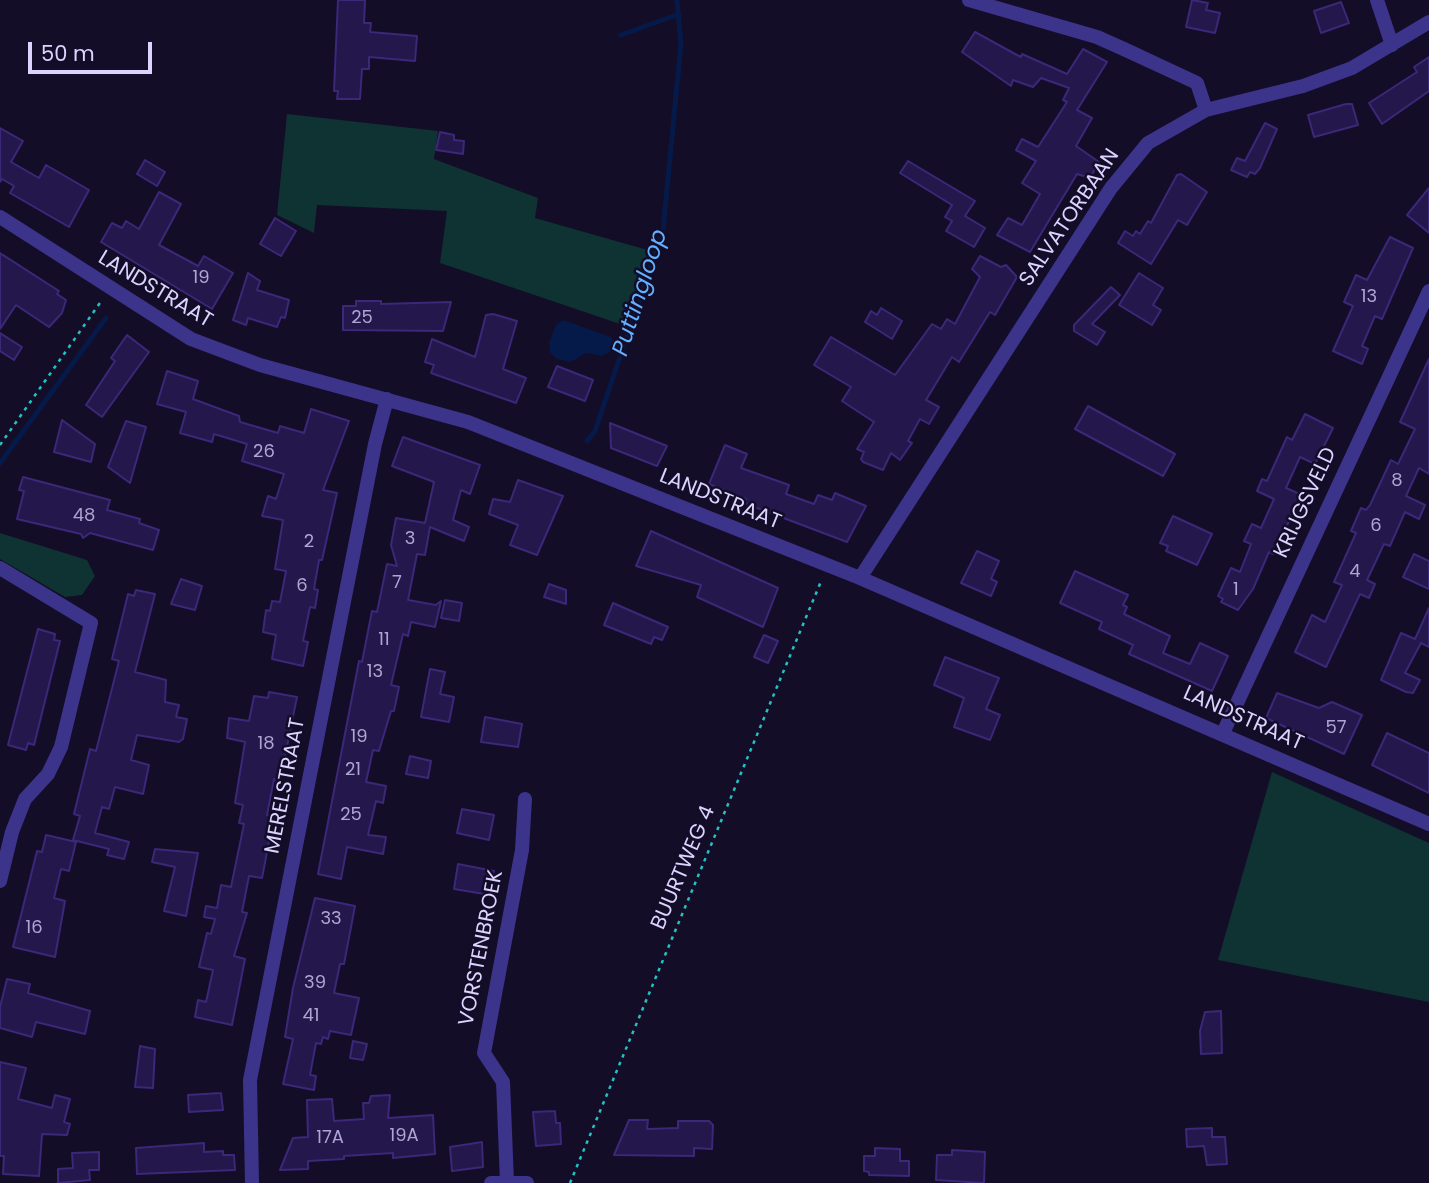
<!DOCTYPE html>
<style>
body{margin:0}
#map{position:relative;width:1429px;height:1183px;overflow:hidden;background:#130d28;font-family:Poppins,sans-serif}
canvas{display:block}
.scale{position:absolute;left:28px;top:42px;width:124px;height:32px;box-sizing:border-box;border:4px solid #dbd4ff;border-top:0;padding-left:9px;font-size:21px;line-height:24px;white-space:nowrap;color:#dbd4ff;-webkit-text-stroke:5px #130d28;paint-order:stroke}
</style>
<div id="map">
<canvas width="1429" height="1183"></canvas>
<div class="scale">50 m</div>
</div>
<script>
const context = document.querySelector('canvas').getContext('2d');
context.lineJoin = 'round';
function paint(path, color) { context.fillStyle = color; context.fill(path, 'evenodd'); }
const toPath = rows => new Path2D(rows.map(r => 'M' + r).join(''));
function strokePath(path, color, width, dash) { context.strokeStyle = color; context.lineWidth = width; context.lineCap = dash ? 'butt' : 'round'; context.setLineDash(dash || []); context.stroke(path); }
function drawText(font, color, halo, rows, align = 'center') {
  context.font = font + ' Poppins,sans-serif'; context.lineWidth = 5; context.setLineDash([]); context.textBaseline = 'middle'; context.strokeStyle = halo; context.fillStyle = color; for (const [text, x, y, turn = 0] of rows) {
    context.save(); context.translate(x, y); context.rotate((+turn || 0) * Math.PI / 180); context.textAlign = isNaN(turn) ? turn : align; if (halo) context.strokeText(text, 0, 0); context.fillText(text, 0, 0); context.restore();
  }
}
paint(toPath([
 [287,114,438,131,434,159,538,198,535,218,651,251,626,326,440,263,447,211,317,205,314,233,277,215],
 [0,533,87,560,95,576,82,595,65,597,0,559],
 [1272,772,1429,843,1429,1002,1218,960]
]), '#0f3232');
paint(toPath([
 [563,320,611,337,614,341,611,351,602,356,586,353,571,362,557,359,550,352,549,343,556,325]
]), '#051a49');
strokePath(toPath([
 [621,35,679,14],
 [587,441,595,431,663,230,681,44,677,0],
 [0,463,106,318]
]), '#051a49', 5);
const building = toPath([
 [338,0,365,0,364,23,371,23,370,32,417,36,415,61,369,57,369,69,362,69,360,99,337,99,338,91,334,91,338,0],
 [1192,0,1208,3,1206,10,1220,13,1215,33,1186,27,1192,0],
 [1341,2,1349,23,1321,33,1314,11,1341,2],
 [975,32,1017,55,1021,57,1022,54,1067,74,1083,49,1107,62,1077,110,1092,118,1076,146,1099,162,1090,178,1077,174,1030,252,997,235,1008,218,1022,225,1040,194,1022,183,1036,161,1016,150,1022,139,1038,147,1067,102,1063,100,1069,88,1041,78,1033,87,1013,80,1011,86,962,52,975,32],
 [1429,57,1429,91,1382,124,1369,103,1417,72,1414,67,1429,57],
 [1346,104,1352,104,1358,125,1314,137,1308,115,1346,104],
 [1265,123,1277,129,1260,168,1255,174,1250,172,1247,177,1231,170,1237,158,1245,161,1265,123],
 [0,128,23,141,11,162,39,178,46,165,89,190,69,227,10,193,14,186,2,179,0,182,0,128],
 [440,132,454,135,454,140,464,141,463,154,436,150,440,132],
 [145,160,165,172,157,186,137,174,145,160],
 [908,161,975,201,965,216,985,228,974,247,946,231,952,221,945,217,952,205,900,173,908,161],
 [1181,174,1207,192,1187,225,1178,220,1151,264,1118,243,1125,231,1133,236,1136,231,1140,234,1148,221,1151,223,1177,175,1181,174],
 [1429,188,1429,233,1407,215,1429,188],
 [159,192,181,204,159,245,198,266,204,256,233,273,212,309,101,242,112,223,122,228,126,221,139,229,159,192],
 [275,218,296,231,281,256,260,244,275,218],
 [1390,237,1413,248,1382,319,1375,316,1362,346,1368,349,1362,364,1333,351,1353,306,1344,302,1356,275,1367,280,1390,237],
 [0,253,59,291,57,294,66,300,62,313,49,327,16,305,0,329,0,253],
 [980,256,1001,267,1006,265,1017,277,995,315,990,312,959,362,952,357,926,400,939,407,929,424,920,419,908,441,912,443,900,460,891,453,883,470,863,462,861,459,864,452,857,449,874,422,842,401,851,387,814,365,831,337,895,375,932,324,941,329,947,319,955,324,980,277,972,269,980,256],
 [248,273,260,281,257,290,289,300,285,318,281,317,277,327,248,318,246,325,233,320,248,273],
 [1139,273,1163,288,1153,305,1161,310,1152,325,1119,305,1139,273],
 [1111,287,1120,295,1092,324,1105,332,1097,345,1074,331,1074,325,1111,287],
 [356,301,381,301,381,304,451,302,443,331,343,330,343,306,356,306,356,301],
 [881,308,902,321,892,339,865,322,871,311,877,315,881,308],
 [493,314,517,321,503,369,526,378,516,403,431,373,434,365,425,362,432,339,475,357,486,315,493,314],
 [0,333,22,347,14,360,0,351,0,333],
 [127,335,149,352,102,417,86,405,115,361,111,358,127,335],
 [1429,359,1429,474,1419,468,1406,496,1425,505,1419,519,1405,512,1390,546,1384,544,1367,580,1375,584,1369,598,1360,594,1326,667,1295,652,1312,615,1325,622,1342,585,1334,582,1356,533,1351,531,1361,508,1366,510,1370,505,1391,460,1398,464,1415,429,1400,422,1429,359],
 [557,366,593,380,585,401,548,387,557,366],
 [167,371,198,381,193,399,239,416,240,422,278,433,280,426,304,433,311,409,349,421,323,490,337,493,322,560,319,560,314,589,318,590,315,608,310,607,303,641,308,642,303,666,272,659,276,635,263,632,266,610,270,611,272,601,280,602,286,571,275,569,283,520,262,516,268,496,276,499,284,474,242,461,247,444,214,434,212,442,180,433,186,412,157,404,167,371],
 [1088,406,1175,454,1163,476,1075,429,1088,406],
 [1305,414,1333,428,1315,464,1300,457,1286,488,1302,495,1273,554,1269,552,1253,589,1238,610,1221,602,1223,599,1218,596,1231,568,1240,572,1251,544,1244,541,1252,524,1261,528,1274,499,1257,491,1262,479,1267,481,1287,437,1292,440,1305,414],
 [62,420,95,444,91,462,54,452,62,420],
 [126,421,146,427,130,483,108,467,126,421],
 [610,423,667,446,657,466,611,448,610,423],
 [403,437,480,465,470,494,461,490,453,520,469,527,464,541,430,527,425,555,417,554,408,600,436,605,441,601,435,627,411,622,408,636,403,634,391,685,399,687,394,711,391,711,379,751,373,750,366,782,386,786,383,803,376,801,368,835,386,837,383,854,347,847,341,879,318,874,359,661,362,662,372,611,377,612,387,564,397,566,391,545,396,518,425,523,434,482,392,466,403,437],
 [725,445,747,454,741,468,789,485,786,494,814,504,818,495,832,500,835,493,866,506,847,542,744,503,746,499,709,484,725,445],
 [23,477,110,500,107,510,140,519,139,523,159,530,153,550,90,533,83,538,81,534,17,519,24,491,19,490,23,477],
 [518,480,563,496,537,555,510,545,518,525,489,514,493,499,510,502,518,480],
 [1173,516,1212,534,1197,565,1166,551,1168,546,1160,543,1173,516],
 [651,531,778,588,763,627,697,597,701,585,636,566,651,531],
 [977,551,999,561,991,579,997,582,991,596,961,583,977,551],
 [1414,554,1429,561,1429,589,1403,577,1414,554],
 [1075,571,1128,595,1123,605,1127,607,1124,614,1170,636,1163,653,1190,664,1200,643,1228,656,1212,691,1129,654,1133,645,1099,629,1102,622,1060,603,1075,571],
 [181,579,202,586,195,610,171,604,181,579],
 [549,584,566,590,566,604,544,597,549,584],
 [136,590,155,594,135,672,166,680,165,702,179,705,176,717,187,719,183,739,179,742,137,735,131,760,149,765,143,794,115,787,109,809,102,807,95,833,129,842,124,859,107,855,109,849,73,840,80,816,74,814,90,749,96,751,119,661,112,659,128,594,134,596,136,590],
 [445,600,462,603,459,621,441,618,445,600],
 [613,603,668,627,662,640,654,637,651,644,604,625,613,603],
 [1429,608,1429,647,1421,643,1405,673,1420,680,1413,693,1406,692,1381,680,1401,633,1415,639,1429,608],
 [38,629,55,634,54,640,60,641,34,745,28,743,26,750,8,745,38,629],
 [764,635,778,641,768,663,754,657,764,635],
 [945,657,999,678,986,709,1000,715,990,740,954,727,964,698,934,685,945,657],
 [430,669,445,672,440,694,454,697,449,722,421,717,430,669],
 [269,692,297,697,280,781,274,779,267,815,274,816,262,878,249,876,242,912,247,913,234,956,245,959,232,1025,195,1017,198,1000,206,1002,213,970,199,967,207,933,211,934,215,919,204,917,206,906,217,908,221,885,231,887,244,824,239,823,243,805,235,803,245,742,227,738,229,718,249,721,254,696,268,698,269,692],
 [1277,693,1319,708,1332,702,1362,715,1344,754,1266,718,1277,693],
 [485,717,522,724,518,747,481,742,485,717],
 [1387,733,1429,753,1429,793,1372,765,1387,733],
 [410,756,431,761,428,778,406,774,410,756],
 [462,809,494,815,489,840,457,833,462,809],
 [46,835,76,842,69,871,61,869,54,898,65,901,55,957,13,947,37,851,42,852,46,835],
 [155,849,198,853,186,916,164,911,175,867,152,862,155,849],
 [458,864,494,871,490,895,454,889,458,864],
 [315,898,355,906,344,964,340,964,334,993,359,998,351,1035,330,1031,328,1039,323,1037,321,1044,316,1043,310,1075,316,1076,314,1090,283,1084,293,1039,285,1037,293,988,315,898],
 [7,979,30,984,28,993,90,1011,85,1034,36,1022,32,1037,0,1028,0,1007,7,979],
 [1221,1011,1222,1053,1201,1054,1200,1031,1205,1012,1221,1011],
 [353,1041,367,1044,363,1060,350,1058,353,1041],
 [140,1046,155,1049,153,1088,135,1087,140,1046],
 [0,1062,26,1068,18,1099,52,1108,55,1095,70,1099,64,1122,70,1124,67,1135,42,1134,39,1176,3,1174,4,1156,0,1156,0,1062],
 [221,1093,223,1110,189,1112,188,1095,221,1093],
 [390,1095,388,1118,433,1115,435,1154,393,1158,393,1153,344,1156,344,1159,308,1161,308,1169,280,1170,293,1138,308,1137,307,1100,332,1099,334,1121,364,1119,363,1103,369,1103,371,1096,390,1095],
 [555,1111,556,1123,560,1123,561,1144,536,1146,533,1112,555,1111],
 [629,1120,648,1120,647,1129,678,1128,678,1121,709,1121,713,1125,712,1149,694,1148,694,1156,614,1155,629,1120],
 [1212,1128,1212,1137,1225,1137,1227,1164,1207,1165,1204,1146,1187,1147,1186,1129,1212,1128],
 [482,1142,483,1167,452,1171,450,1147,482,1142],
 [204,1143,204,1152,223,1151,223,1155,234,1155,235,1170,137,1174,136,1148,204,1143],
 [875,1148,900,1149,900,1161,909,1161,909,1176,869,1175,869,1172,864,1171,864,1156,875,1156,875,1148],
 [952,1150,985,1152,984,1183,936,1180,937,1155,952,1155,952,1150],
 [99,1152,99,1170,89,1170,90,1180,58,1183,58,1169,73,1168,72,1153,99,1152]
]);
paint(building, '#24174b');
strokePath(building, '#3c2779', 2);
strokePath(toPath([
 [0,445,102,300],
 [570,1183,822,579]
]), '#23c3c3', 2.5, [3.5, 5]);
strokePath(toPath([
 [969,0,1097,37,1126,50,1197,83,1206,110],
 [1377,0,1392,45],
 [0,217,191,339,260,365,468,422,860,578,1429,824],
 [0,568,91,623,61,747,48,774,25,799,12,832,0,881],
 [860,578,1111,188,1148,143,1206,110,1303,86,1352,68,1429,22],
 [1223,733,1429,291],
 [507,1182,503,1082,484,1053,522,850,525,799],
 [252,1183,250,1080,375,444,387,399],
 [491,1183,527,1183]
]), '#3c348b', 14);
drawText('18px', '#ada5d2', null, [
 ["19",201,278],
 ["13",1369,297],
 ["25",362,318],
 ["26",264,452],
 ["8",1397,481],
 ["48",84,516],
 ["6",1376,526],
 ["3",410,539],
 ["2",309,542],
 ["4",1355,572],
 ["7",397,583],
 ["6",302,586],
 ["1",1236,590],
 ["11",384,640],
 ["13",375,672],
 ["57",1336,728],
 ["19",359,737],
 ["18",266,744],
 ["21",353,770],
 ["25",351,815],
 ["33",331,919],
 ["16",34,928],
 ["39",315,983],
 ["41",311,1016],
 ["19A",404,1136],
 ["17A",330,1138]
]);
drawText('21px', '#dbd4ff', '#130d28', [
 ["SALVATORBAAN",1070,218,-56],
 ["LANDSTRAAT",155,290,31],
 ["LANDSTRAAT",720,500,22],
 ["KRIJGSVELD",1306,503,-65],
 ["LANDSTRAAT",1243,719,24],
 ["MERELSTRAAT",286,786,-79],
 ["BUURTWEG 4",684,868,-67],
 ["VORSTENBROEK",482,948,-79]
]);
drawText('italic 23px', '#62aeff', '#130d28', [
 ["Puttingloop",641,293,-72]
]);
</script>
